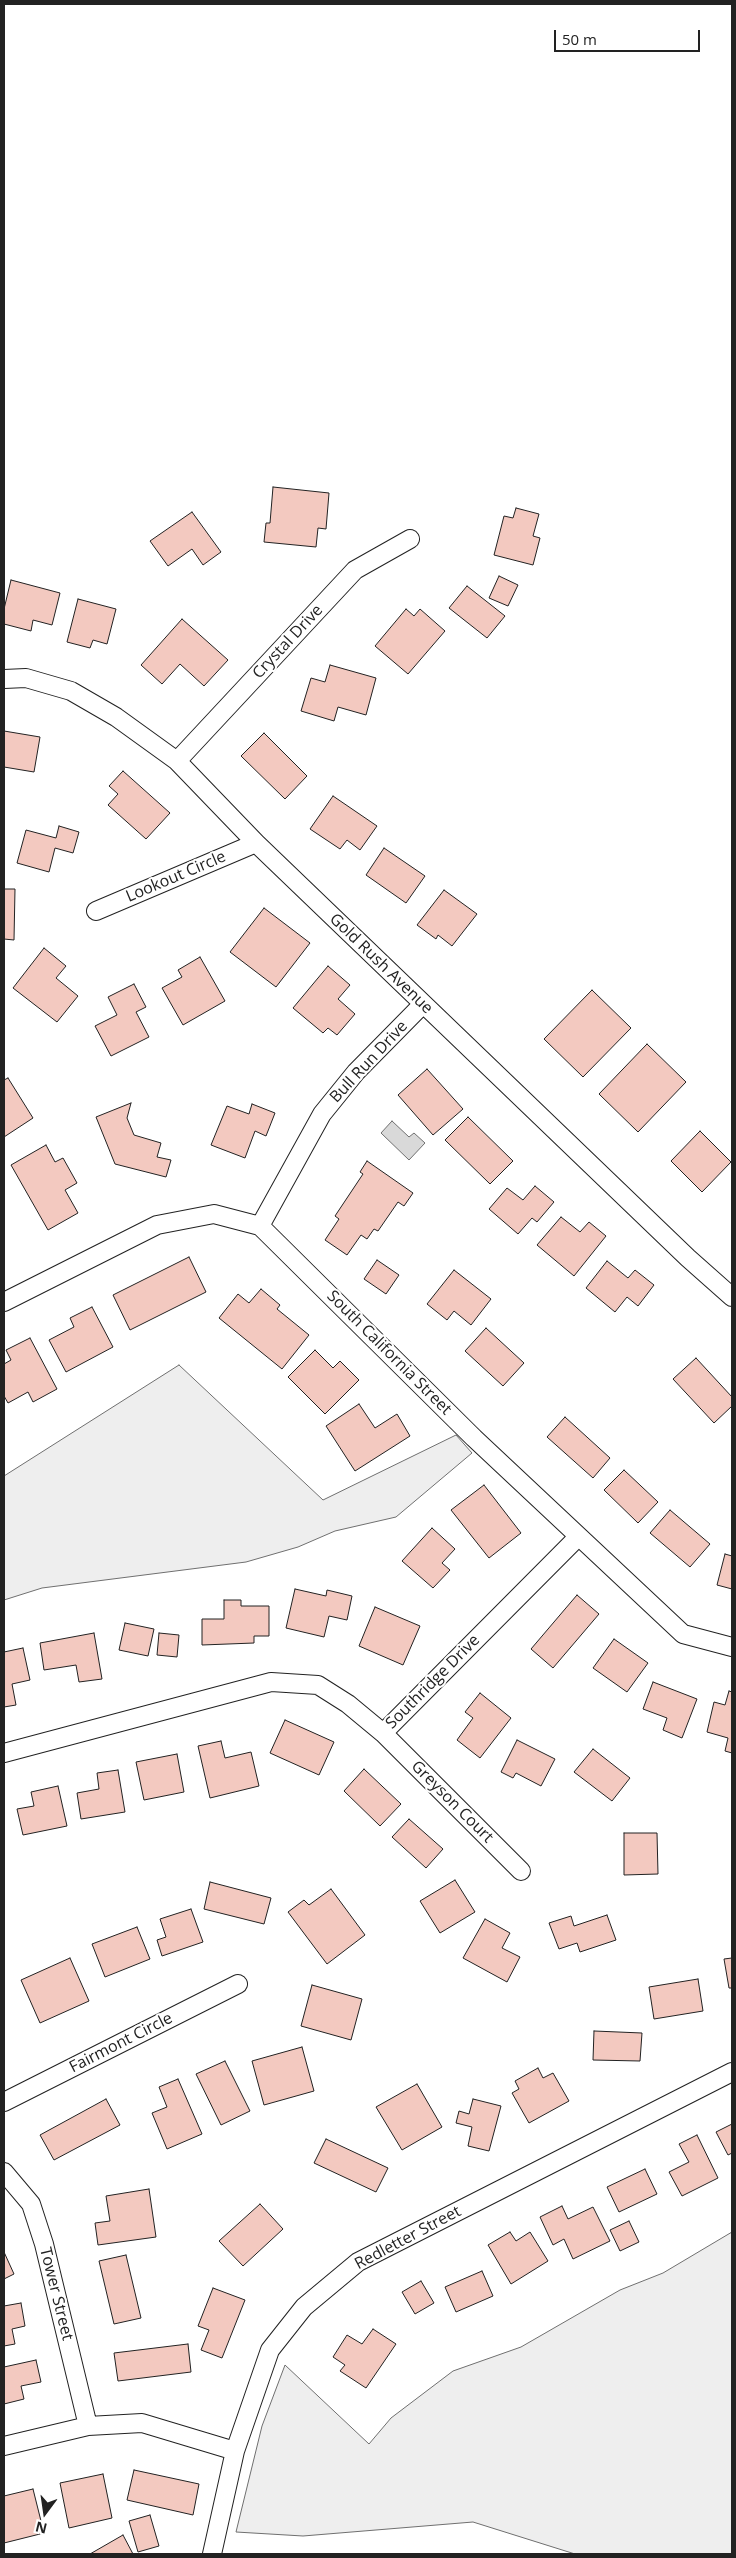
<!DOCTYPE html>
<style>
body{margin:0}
#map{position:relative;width:736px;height:2558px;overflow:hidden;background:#fff;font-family:"Open Sans",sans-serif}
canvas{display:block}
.frame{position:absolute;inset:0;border:5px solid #222;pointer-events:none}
.north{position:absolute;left:20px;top:2488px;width:50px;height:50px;-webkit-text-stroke:4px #fff;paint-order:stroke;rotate:194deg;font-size:14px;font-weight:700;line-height:20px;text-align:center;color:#222}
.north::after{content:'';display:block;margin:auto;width:18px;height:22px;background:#222;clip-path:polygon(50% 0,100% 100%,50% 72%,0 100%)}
.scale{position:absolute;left:554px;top:30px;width:146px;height:22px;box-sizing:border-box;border:2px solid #222;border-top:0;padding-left:6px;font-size:15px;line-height:18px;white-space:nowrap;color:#222;-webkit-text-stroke:4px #fff;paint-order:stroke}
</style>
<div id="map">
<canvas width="736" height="2558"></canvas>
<div class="frame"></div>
<div class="north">N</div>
<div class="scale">50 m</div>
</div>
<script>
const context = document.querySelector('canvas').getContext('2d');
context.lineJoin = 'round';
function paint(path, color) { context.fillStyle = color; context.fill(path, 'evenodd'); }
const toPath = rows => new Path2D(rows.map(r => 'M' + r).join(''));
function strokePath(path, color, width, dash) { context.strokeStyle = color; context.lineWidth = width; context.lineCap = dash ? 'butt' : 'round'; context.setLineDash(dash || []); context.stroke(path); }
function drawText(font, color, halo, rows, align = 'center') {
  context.font = font + ' "Open Sans",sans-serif'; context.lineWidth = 4; context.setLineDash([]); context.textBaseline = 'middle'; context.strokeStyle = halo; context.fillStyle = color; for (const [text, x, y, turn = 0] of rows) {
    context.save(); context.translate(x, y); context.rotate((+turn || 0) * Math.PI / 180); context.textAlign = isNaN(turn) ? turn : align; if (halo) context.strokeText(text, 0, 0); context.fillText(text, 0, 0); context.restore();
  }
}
const green = toPath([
 [179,1365,323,1500,456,1435,472,1453,396,1517,335,1531,298,1547,246,1562,42,1588,4,1600,4,1476,179,1365],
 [732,2232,732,2554,575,2554,473,2522,303,2536,236,2532,262,2426,285,2365,369,2444,391,2418,453,2371,521,2347,620,2290,663,2273,732,2232]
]);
paint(green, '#eee');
strokePath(green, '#6f6f6f', 1);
const water = toPath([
 [392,1121,409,1137,414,1133,425,1143,409,1160,381,1133,392,1121]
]);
paint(water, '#d9d9d9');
strokePath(water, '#6f6f6f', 1);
const building = toPath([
 [273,487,329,493,326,529,318,528,316,547,264,542,266,523,270,523,273,487],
 [516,508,539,514,533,536,540,538,533,565,494,555,504,516,513,518,516,508],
 [192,512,221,552,203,565,192,549,168,566,150,541,192,512],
 [499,576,518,585,508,606,489,598,499,576],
 [11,580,60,593,52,625,33,620,31,631,4,624,4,609,11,580],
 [467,586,505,616,487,638,449,608,467,586],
 [78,599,116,609,107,644,93,640,90,648,67,642,78,599],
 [406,609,414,616,420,609,445,631,408,674,375,646,406,609],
 [182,619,228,660,204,686,180,664,162,684,141,665,182,619],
 [330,665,376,678,366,715,338,707,334,721,301,711,311,678,325,682,330,665],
 [4,731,40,737,34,772,4,767,4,731],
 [264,733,307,776,285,799,241,756,264,733],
 [123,771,170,813,146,839,108,805,118,794,109,786,123,771],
 [333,796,377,826,360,850,347,840,340,849,310,829,333,796],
 [59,826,79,832,73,853,55,848,49,872,17,863,26,830,56,838,59,826],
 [384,848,425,876,406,903,366,875,384,848],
 [4,889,15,889,14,940,4,939,4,889],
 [444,890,477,914,452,946,438,935,436,939,417,925,444,890],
 [264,908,310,943,276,987,230,952,264,908],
 [44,948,66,966,56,978,78,996,57,1022,13,988,44,948],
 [200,957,225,1001,183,1025,162,988,182,977,178,970,200,957],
 [328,966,350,985,338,999,355,1014,337,1035,328,1028,323,1033,293,1008,328,966],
 [134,984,146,1007,136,1012,149,1037,111,1056,95,1026,117,1015,108,997,134,984],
 [592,990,631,1028,583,1077,544,1039,592,990],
 [647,1044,686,1082,638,1132,599,1094,647,1044],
 [427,1069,463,1109,433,1135,398,1095,427,1069],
 [8,1078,33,1118,4,1137,4,1080,8,1078],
 [131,1103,127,1118,134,1135,161,1143,157,1157,171,1160,166,1177,115,1164,96,1117,131,1103],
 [252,1104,275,1113,266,1136,255,1131,245,1158,211,1145,227,1106,249,1114,252,1104],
 [468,1117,513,1161,490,1184,445,1140,468,1117],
 [700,1131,731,1162,702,1192,671,1161,700,1131],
 [46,1145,55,1162,63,1158,77,1183,65,1190,78,1213,48,1230,11,1165,46,1145],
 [367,1161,413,1193,404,1206,398,1202,378,1231,374,1229,367,1239,361,1235,347,1255,325,1240,339,1219,335,1216,363,1174,360,1172,367,1161],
 [535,1186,554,1202,537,1222,532,1218,518,1234,489,1209,507,1188,523,1200,535,1186],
 [561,1217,580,1232,589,1222,606,1236,574,1276,537,1245,561,1217],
 [189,1257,206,1292,130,1330,113,1295,189,1257],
 [377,1260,399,1275,386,1294,364,1279,377,1260],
 [607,1261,628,1278,635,1270,654,1285,638,1306,627,1297,615,1312,586,1288,607,1261],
 [454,1270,491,1299,471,1325,454,1311,447,1320,427,1304,454,1270],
 [261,1289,280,1305,277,1309,309,1335,282,1369,219,1318,238,1294,249,1303,261,1289],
 [92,1307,113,1347,66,1372,49,1340,74,1327,70,1318,92,1307],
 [486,1328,524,1363,503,1386,465,1351,486,1328],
 [30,1338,57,1389,33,1402,28,1392,8,1403,4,1396,4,1364,11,1360,6,1350,30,1338],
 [315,1350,333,1368,340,1361,359,1380,325,1414,288,1377,315,1350],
 [696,1358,732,1397,732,1406,714,1423,673,1379,696,1358],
 [359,1404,375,1428,397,1414,410,1436,355,1471,326,1426,359,1404],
 [565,1417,610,1458,593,1478,547,1437,565,1417],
 [624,1470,658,1502,638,1523,604,1490,624,1470],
 [484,1485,521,1533,489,1558,451,1510,484,1485],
 [670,1510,710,1544,690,1567,650,1533,670,1510],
 [432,1528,455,1549,442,1563,450,1570,433,1588,402,1561,432,1528],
 [725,1554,732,1556,732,1589,717,1585,725,1554],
 [295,1589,326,1596,327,1590,352,1596,347,1620,329,1616,324,1637,286,1628,295,1589],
 [577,1595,599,1614,553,1668,531,1649,577,1595],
 [224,1600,241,1600,241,1606,269,1606,269,1636,254,1636,254,1643,202,1645,202,1619,224,1619,224,1600],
 [375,1607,420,1626,403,1665,359,1646,375,1607],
 [125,1623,154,1629,148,1656,119,1650,125,1623],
 [94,1633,102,1679,79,1682,76,1665,44,1670,40,1643,94,1633],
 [159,1633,179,1635,177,1657,157,1655,159,1633],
 [614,1639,648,1663,627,1692,593,1668,614,1639],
 [23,1648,30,1680,12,1684,16,1705,4,1707,4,1652,23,1648],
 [653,1682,697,1699,682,1738,663,1730,667,1718,643,1709,653,1682],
 [729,1691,732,1692,732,1753,725,1751,728,1738,707,1732,714,1702,725,1705,729,1691],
 [480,1693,511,1718,480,1758,457,1740,473,1718,465,1712,480,1693],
 [285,1720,334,1742,319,1775,270,1753,285,1720],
 [517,1740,555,1759,541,1786,516,1773,513,1778,501,1772,517,1740],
 [221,1741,225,1758,251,1752,259,1786,210,1798,198,1746,221,1741],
 [593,1749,630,1778,612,1801,574,1772,593,1749],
 [177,1754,184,1792,144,1800,136,1762,177,1754],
 [364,1769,401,1804,380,1826,344,1791,364,1769],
 [118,1770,125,1812,81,1819,77,1793,99,1789,97,1773,118,1770],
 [58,1786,67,1826,23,1835,17,1809,34,1806,31,1792,58,1786],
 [409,1819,443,1849,426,1868,392,1837,409,1819],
 [624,1833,657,1833,658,1874,624,1875,624,1833],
 [455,1880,475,1912,440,1933,420,1901,455,1880],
 [210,1882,271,1898,264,1924,204,1909,210,1882],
 [331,1889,365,1935,327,1964,288,1912,304,1900,309,1905,331,1889],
 [191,1909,203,1942,162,1956,157,1940,166,1937,160,1919,191,1909],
 [607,1915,616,1940,580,1952,577,1943,559,1949,549,1923,571,1916,574,1926,607,1915],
 [485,1919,510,1933,502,1948,520,1957,507,1982,463,1958,485,1919],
 [137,1927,150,1959,105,1977,92,1944,137,1927],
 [70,1958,89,2001,40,2023,21,1980,70,1958],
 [732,1958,732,1988,729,1988,724,1959,732,1958],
 [698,1979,703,2011,654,2019,649,1987,698,1979],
 [312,1985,362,1999,351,2040,301,2026,312,1985],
 [594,2031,642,2033,640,2061,593,2060,594,2031],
 [302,2047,314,2091,264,2105,252,2061,302,2047],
 [225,2061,250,2111,221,2125,196,2074,225,2061],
 [538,2068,543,2078,553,2073,569,2101,529,2123,512,2093,519,2089,515,2081,538,2068],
 [178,2079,202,2134,167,2149,152,2113,167,2107,159,2087,178,2079],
 [417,2084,442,2127,402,2150,376,2107,417,2084],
 [106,2099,120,2125,54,2160,40,2135,106,2099],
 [473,2099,501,2106,489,2151,468,2146,472,2127,456,2123,459,2111,469,2114,473,2099],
 [732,2124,732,2153,728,2155,716,2132,732,2124],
 [697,2135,718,2178,682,2196,669,2172,689,2162,679,2144,697,2135],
 [326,2139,388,2168,376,2192,314,2163,326,2139],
 [645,2169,657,2194,619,2212,607,2187,645,2169],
 [149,2189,156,2237,98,2245,95,2223,110,2221,106,2196,149,2189],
 [260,2204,283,2229,243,2266,219,2241,260,2204],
 [562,2206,568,2219,593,2207,610,2241,573,2259,564,2239,553,2245,540,2217,562,2206],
 [629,2221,639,2242,620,2251,610,2230,629,2221],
 [510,2232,516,2241,530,2232,548,2261,511,2284,488,2245,510,2232],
 [4,2252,14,2274,4,2279,4,2252],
 [126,2255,141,2318,114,2324,99,2261,126,2255],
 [482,2271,493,2296,456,2312,445,2287,482,2271],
 [421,2281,434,2303,415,2314,402,2292,421,2281],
 [213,2288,245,2300,222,2358,201,2350,209,2330,198,2326,213,2288],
 [21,2303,25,2326,12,2329,15,2344,4,2346,4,2306,21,2303],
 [373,2329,396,2344,366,2388,340,2371,345,2365,333,2357,347,2335,362,2344,373,2329],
 [188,2344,191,2372,118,2381,114,2353,188,2344],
 [36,2360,41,2382,21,2386,24,2399,4,2404,4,2367,36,2360],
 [134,2470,199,2484,193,2515,127,2500,134,2470],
 [103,2474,112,2518,69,2528,60,2483,103,2474],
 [33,2489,44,2533,4,2543,4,2496,33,2489],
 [150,2515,159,2546,138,2552,129,2521,150,2515],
 [123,2535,133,2554,90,2554,123,2535]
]);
paint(building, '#f3c9c0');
strokePath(building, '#222', 1);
const street = toPath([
 [4,679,26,678,71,691,116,717,177,761,256,843,688,1258,732,1297],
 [177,761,355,570,410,539],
 [96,911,256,843],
 [260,1226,322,1114,356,1072,423,1004],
 [4,1302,157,1225,214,1214,260,1226,474,1438,683,1634,732,1647],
 [383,1733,578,1537],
 [4,1753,271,1682,318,1685,348,1704,383,1733,521,1871],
 [4,2102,238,1984],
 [4,2172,31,2204,44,2244,88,2426],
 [4,2446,88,2426,142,2423,235,2451],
 [212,2554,235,2451,270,2350,304,2307,358,2262,732,2072]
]);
strokePath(street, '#222', 20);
strokePath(street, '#fff', 18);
drawText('16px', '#222', '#fff', [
 ["Crystal Drive",288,642,-47],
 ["Lookout Circle",176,877,-23],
 ["Gold Rush Avenue",381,964,44],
 ["Bull Run Drive",369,1062,-47],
 ["South California Street",389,1353,45],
 ["Southridge Drive",433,1682,-45],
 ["Greyson Court",452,1802,45],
 ["Fairmont Circle",121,2043,-27],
 ["Redletter Street",408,2238,-28],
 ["Tower Street",56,2294,76]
]);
</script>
